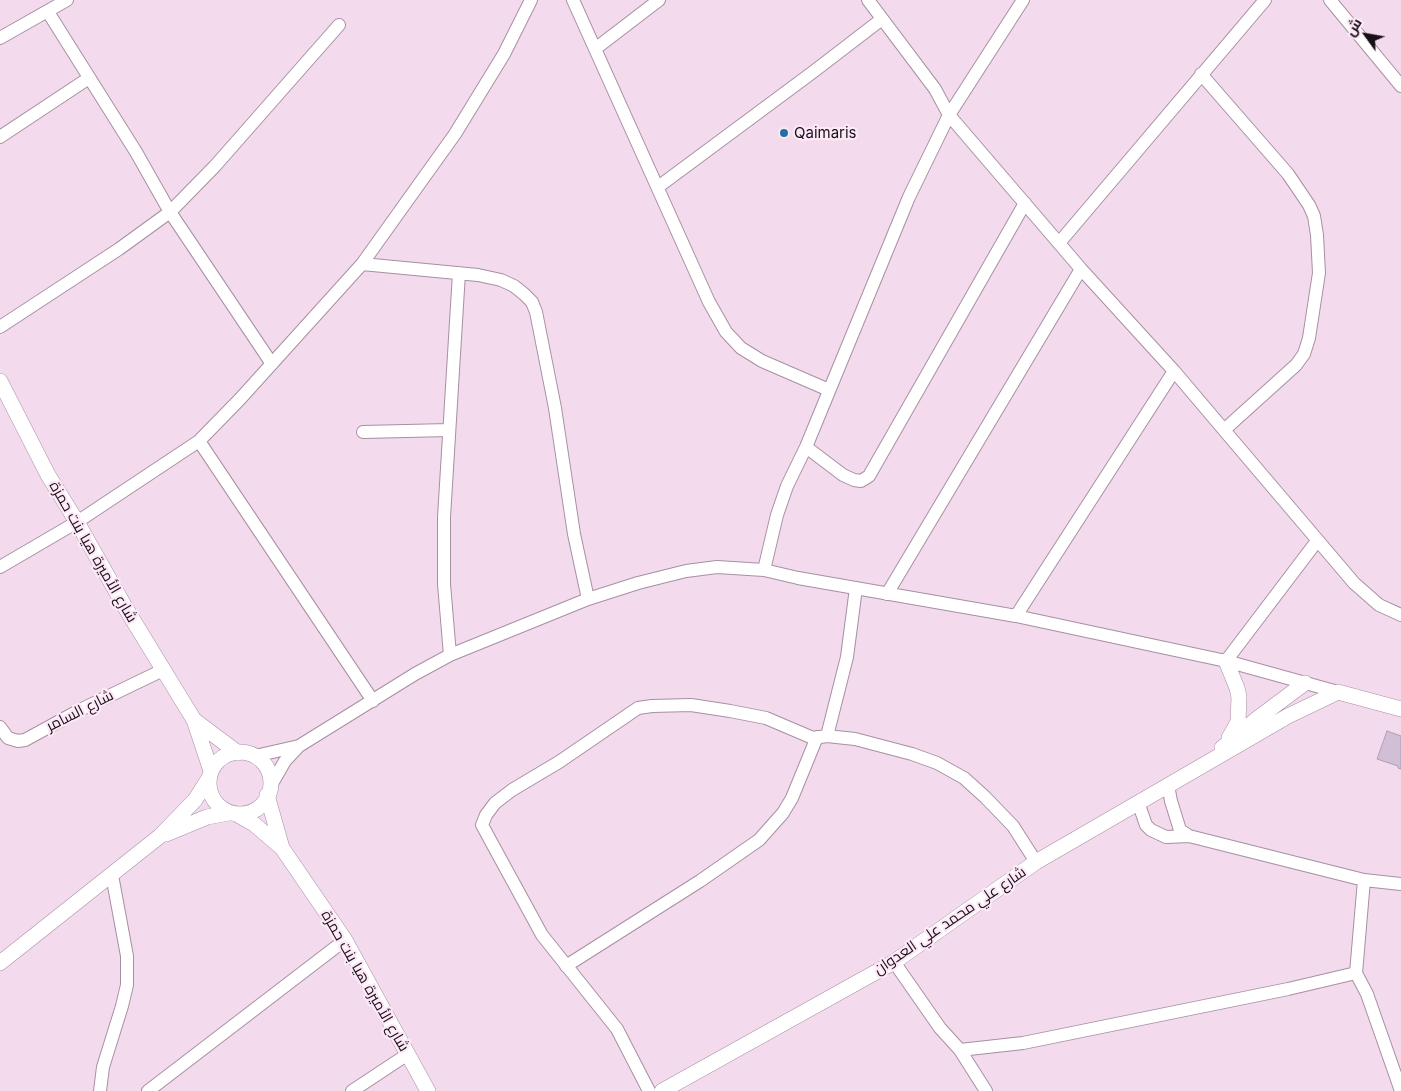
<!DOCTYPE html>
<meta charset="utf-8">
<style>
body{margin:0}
#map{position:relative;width:1401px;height:1091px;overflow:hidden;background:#f3daed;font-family:Inter,Cairo,sans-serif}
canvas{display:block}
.north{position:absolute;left:1341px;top:10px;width:50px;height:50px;-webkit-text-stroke:4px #fde8f8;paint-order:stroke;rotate:302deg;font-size:14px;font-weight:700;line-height:20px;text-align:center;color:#191017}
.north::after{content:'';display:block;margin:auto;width:18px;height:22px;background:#191017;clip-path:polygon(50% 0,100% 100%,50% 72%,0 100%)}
</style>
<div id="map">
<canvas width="1401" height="1091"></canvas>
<div class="north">ش</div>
</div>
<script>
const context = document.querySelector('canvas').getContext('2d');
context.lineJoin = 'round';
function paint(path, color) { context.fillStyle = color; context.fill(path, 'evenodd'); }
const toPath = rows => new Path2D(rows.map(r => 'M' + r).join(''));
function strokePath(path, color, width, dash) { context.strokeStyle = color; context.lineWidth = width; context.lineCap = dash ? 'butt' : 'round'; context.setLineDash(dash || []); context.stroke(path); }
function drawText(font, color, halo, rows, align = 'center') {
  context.font = font + ' Inter,Cairo,sans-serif'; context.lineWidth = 4.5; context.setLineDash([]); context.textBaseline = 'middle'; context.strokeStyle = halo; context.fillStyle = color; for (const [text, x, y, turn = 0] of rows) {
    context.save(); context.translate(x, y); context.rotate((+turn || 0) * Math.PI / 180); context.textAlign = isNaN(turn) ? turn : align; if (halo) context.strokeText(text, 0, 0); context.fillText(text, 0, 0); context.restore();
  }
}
const building = toPath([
 [1387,731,1401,736,1401,769,1398,768,1398,766,1377,759,1387,731]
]);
paint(building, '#d0bfd7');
strokePath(building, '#ae9eb5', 1);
const minor = toPath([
 [573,0,709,302,726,332,741,348,762,361,829,390],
 [868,0,935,89,949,115,1081,269,1174,371,1224,430],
 [1330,0,1401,86],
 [48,12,136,152,170,212,272,364],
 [0,38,67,0],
 [595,49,659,0],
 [1201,74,1288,174,1309,205,1314,216,1317,235,1319,273,1309,338,1304,354,1296,365,1224,430,1354,583,1379,605,1401,615],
 [0,137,89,78],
 [658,187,813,72,882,19],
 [1059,243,1265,0],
 [362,264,478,275,501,280,514,286,524,294,532,302,536,312,541,337,555,408,574,534,588,599],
 [0,327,119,249,170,212,215,166,339,25],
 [363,432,449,430],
 [199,441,373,701],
 [806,447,843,475,854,480,861,481,869,476,1025,203],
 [0,567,77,522,199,441,240,399,362,264,455,134,504,54,531,0],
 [764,570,777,515,787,486,806,447,909,197,949,115,1023,0],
 [887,594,1081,269],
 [1016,616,1174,371],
 [450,655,444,584,444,517,459,273],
 [1226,661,1317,541],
 [0,727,8,738,18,741,25,740,80,710,163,670],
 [827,736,847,657,856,588],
 [255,756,299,746],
 [1168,785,1171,801,1180,830,1189,836],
 [270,787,285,761,299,746,415,674,450,655,588,599,638,583,686,571,717,567,764,570,798,578,1016,616,1226,661,1338,692],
 [1138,802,1146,825,1151,830,1166,837,1189,836,1364,880,1401,884],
 [1364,880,1356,973,1367,994,1401,1091],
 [894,962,940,1028,960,1050,986,1091],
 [566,966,700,881,759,840,783,813,792,798,817,737],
 [960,1050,1023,1043,1288,989,1356,973],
 [100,1091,103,1067,122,1006,127,985,127,956,112,875],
 [148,1091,345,940],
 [352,1091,408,1054],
 [649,1091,617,1029,542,935,482,825,486,815,495,803,512,790,559,762,638,708,652,706,691,705,730,711,766,718,813,738,827,736,855,739,912,754,937,763,964,778,985,797,1013,826,1036,862]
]);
const tertiary = toPath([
 [0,381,48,475,77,522,125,607,194,720,211,771],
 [1226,661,1237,688,1239,697,1238,722,1229,738],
 [194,720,238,753],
 [1222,748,1258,718,1305,683],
 '209 783a31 31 0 1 1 62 0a31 31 0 1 1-62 0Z',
 [267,795,282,848],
 [238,815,254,824,282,848,345,940,428,1091],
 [166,834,207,817,229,813],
 [0,963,160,836,195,800,209,778],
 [662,1091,894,962,1036,862,1288,716,1338,692,1401,709]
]);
strokePath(minor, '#a790a1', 14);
strokePath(tertiary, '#a790a1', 16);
strokePath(minor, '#fff', 12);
strokePath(tertiary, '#fff', 15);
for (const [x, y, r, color] of [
 [784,133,5,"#2371a3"]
]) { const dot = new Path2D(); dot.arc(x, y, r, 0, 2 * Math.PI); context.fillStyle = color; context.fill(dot); strokePath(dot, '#fde8f8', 2); }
drawText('15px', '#191017', '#fde8f8', [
 ["Qaimaris",794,133]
], 'left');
drawText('15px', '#191017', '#fde8f8', [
 ["شارع الأميرة هيا بنت حمزة",93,552,60],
 ["شارع السامر",80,711,-27],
 ["شارع علي محمد علي العدوان",950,921,-34],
 ["شارع الأميرة هيا بنت حمزة",365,981,60]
]);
</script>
